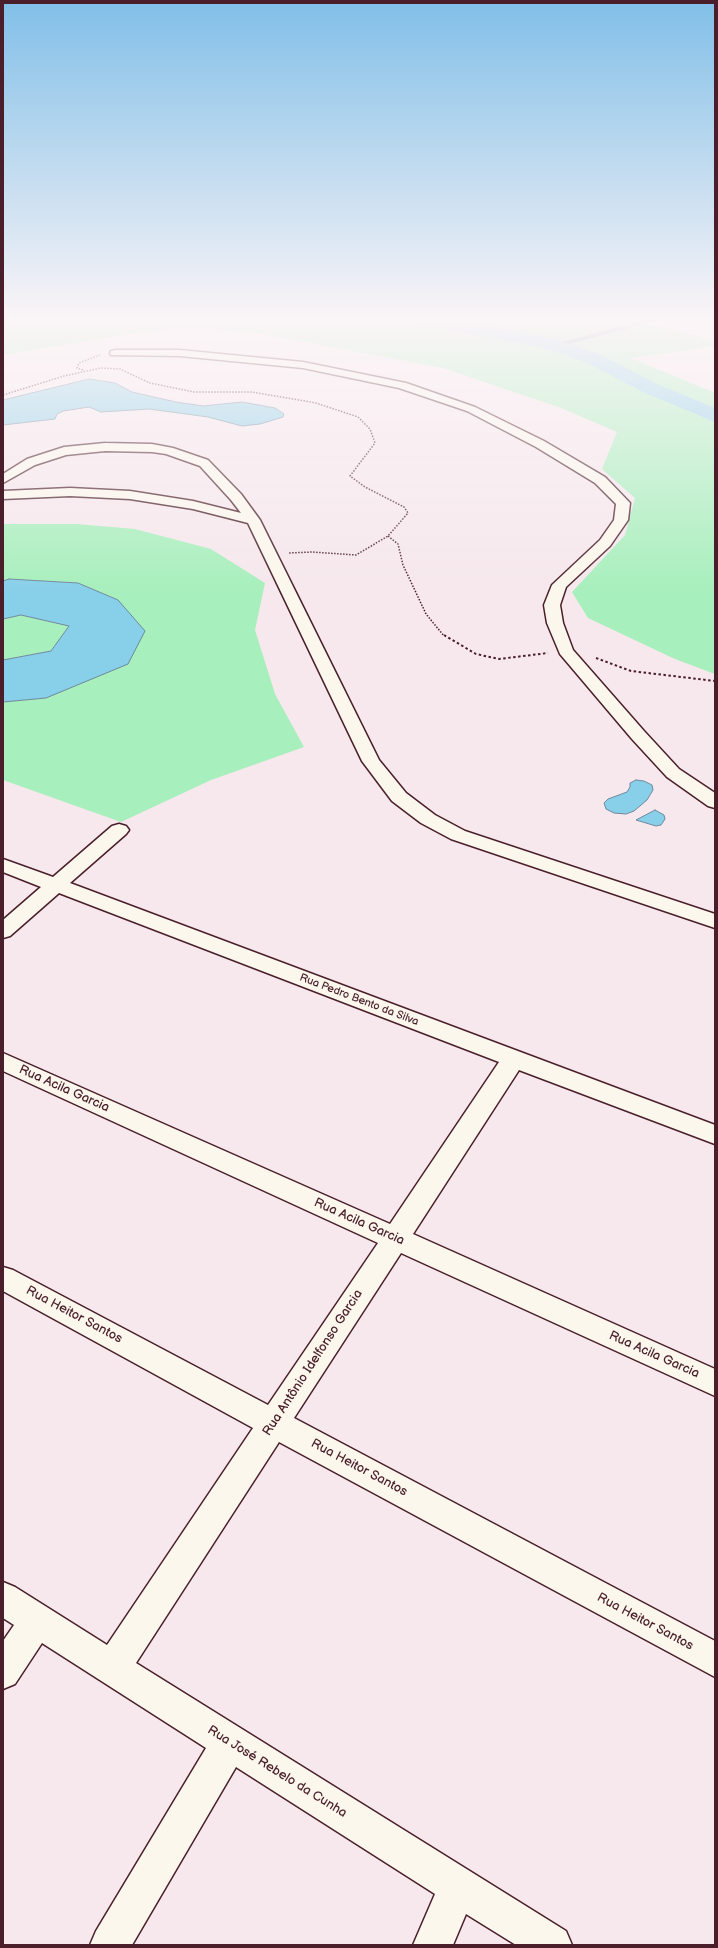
<!DOCTYPE html>
<meta charset="utf-8">
<style>
body{margin:0}
#map{position:relative;width:718px;height:1948px;overflow:hidden;background:#f6e8ed;font-family:"Balsamiq Sans",sans-serif}
canvas{display:block}
.frame{position:absolute;inset:0;border:4px solid #4a1f2b;pointer-events:none}
</style>
<div id="map">
<canvas width="718" height="1948"></canvas>
<div class="frame"></div>
</div>
<script>
const context = document.querySelector('canvas').getContext('2d');
context.lineJoin = 'round';
function paint(path, color) { context.fillStyle = color; context.fill(path, 'evenodd'); }
const toPath = rows => new Path2D(rows.map(r => 'M' + r).join(''));
function strokePath(path, color, width, dash) { context.strokeStyle = color; context.lineWidth = width; context.lineCap = dash ? 'butt' : 'round'; context.setLineDash(dash || []); context.stroke(path); }
function drawText(font, color, halo, rows, align = 'center') {
  context.font = font + ' "Balsamiq Sans",sans-serif'; context.lineWidth = 3; context.setLineDash([]); context.textBaseline = 'middle'; context.strokeStyle = halo; context.fillStyle = color; for (const [text, x, y, turn = 0] of rows) {
    context.save(); context.translate(x, y); context.rotate((+turn || 0) * Math.PI / 180); context.textAlign = isNaN(turn) ? turn : align; if (halo) context.strokeText(text, 0, 0); context.fillText(text, 0, 0); context.restore();
  }
}
paint(toPath([
 [3,319,547,319,560,322,578,319,630,319,715,341,715,346,631,358,715,393,715,674,675,659,588,618,572,592,625,535,635,498,602,469,617,432,561,408,443,368,246,331,189,328,155,330,3,355],
 [3,524,77,524,135,529,211,549,265,583,255,630,275,694,304,747,211,780,121,822,3,780,3,702,46,698,118,600,78,583,3,581],
 [21,615,69,626,51,651,3,660,3,619]
]), '#a7efbc');
const water = toPath([
 [89,379,115,383,132,392,176,402,203,406,242,402,275,408,284,414,283,417,260,424,242,426,208,417,149,409,101,412,89,407,63,411,57,414,55,419,3,425,3,400,89,379],
 [9,579,78,583,118,600,145,631,128,664,46,698,3,702,3,660,51,651,69,626,21,615,3,619,3,581,9,579],
 [636,780,644,781,652,785,653,790,647,800,634,811,626,814,614,813,606,809,604,803,608,799,627,792,630,787,630,783,636,780],
 [655,810,664,815,665,819,661,825,656,826,636,820,655,810]
]);
paint(water, '#88cfe9');
strokePath(water, '#6f899d', 1);
strokePath(toPath([
 [553,346,658,319]
]), '#6f899d', 3.5);
paint(toPath([
 [409,319,449,319,545,337,577,346,601,355,657,384,715,408,715,422,643,392,587,363,563,354,543,348,418,324,412,323,409,319]
]), '#88cfe9');
const minor = toPath([
 [115,350,180,350,303,362,406,383,475,407,544,441,605,477,630,503,628,520,610,546,566,587,560,605,563,623,573,650,644,731,679,769,715,793,715,808,708,806,667,777,632,739,560,654,547,623,544,605,552,585,600,540,614,520,616,504,595,483,536,447,467,411,399,388,303,368,180,356,111,355,110,353,111,351,115,350],
 [105,443,152,444,173,448,208,460,241,494,260,520,379,760,406,793,435,815,465,831,715,914,715,928,451,839,421,823,392,801,362,761,248,523,193,509,130,499,70,496,3,499,3,491,70,488,130,491,193,501,241,513,231,500,200,466,166,454,152,452,105,451,66,455,35,465,3,483,3,474,27,459,64,447,105,443],
 [119,824,126,826,129,830,126,834,70,883,715,1125,715,1144,519,1070,413,1234,715,1369,715,1396,401,1253,294,1418,715,1641,715,1677,279,1442,136,1663,566,1931,572,1945,516,1945,466,1914,453,1945,413,1945,435,1894,236,1767,132,1945,90,1945,96,1931,206,1748,42,1643,15,1684,3,1689,3,1641,14,1625,3,1618,3,1582,15,1587,107,1645,253,1428,3,1291,3,1267,13,1270,268,1405,378,1243,3,1071,3,1053,390,1224,499,1062,59,893,10,936,3,938,3,920,41,887,3,872,3,859,53,877,112,826,119,824]
]);
strokePath(minor, '#4a1f2b', 3);
strokePath(toPath([
 [83,370,77,368,79,363,100,355],
 [3,395,64,376,101,368,120,369,150,383,194,392,252,392,316,403,358,417,370,429,375,443,350,476,365,487,404,507,408,513,388,536,356,555,312,552,288,553],
 [388,536,398,544,403,565,426,614,444,636]
]), '#4a1f2b', 1.5, [1.5, 1.5]);
strokePath(toPath([
 [444,635,476,654,499,659,548,653],
 [596,658,631,671,715,681]
]), '#4a1f2b', 2, [2.5, 2.5]);
paint(minor, '#fbf7ec');
const sky = context.createLinearGradient(0, 0, 0, 592);
sky.addColorStop(0, '#81bfe8');
sky.addColorStop(0.54, '#fbf5f7');
sky.addColorStop(1, '#fbf5f700');
context.fillStyle = sky;
context.fillRect(0, 0, 718, 592);
drawText('11px', '#4a1f2b', '#fbf7ec', [
 ["Rua Pedro Bento da Silva",359,1000,21]
]);
drawText('13px', '#4a1f2b', '#fbf7ec', [
 ["Rua Acila Garcia",64,1089,24],
 ["Rua Acila Garcia",359,1222,24],
 ["Rua Heitor Santos",74,1315,28],
 ["Rua Acila Garcia",654,1355,24],
 ["Rua Antônio Idelfonso Garcia",313,1363,-57],
 ["Rua Heitor Santos",359,1468,28],
 ["Rua Heitor Santos",645,1622,28],
 ["Rua José Rebelo da Cunha",277,1772,32]
]);
</script>
